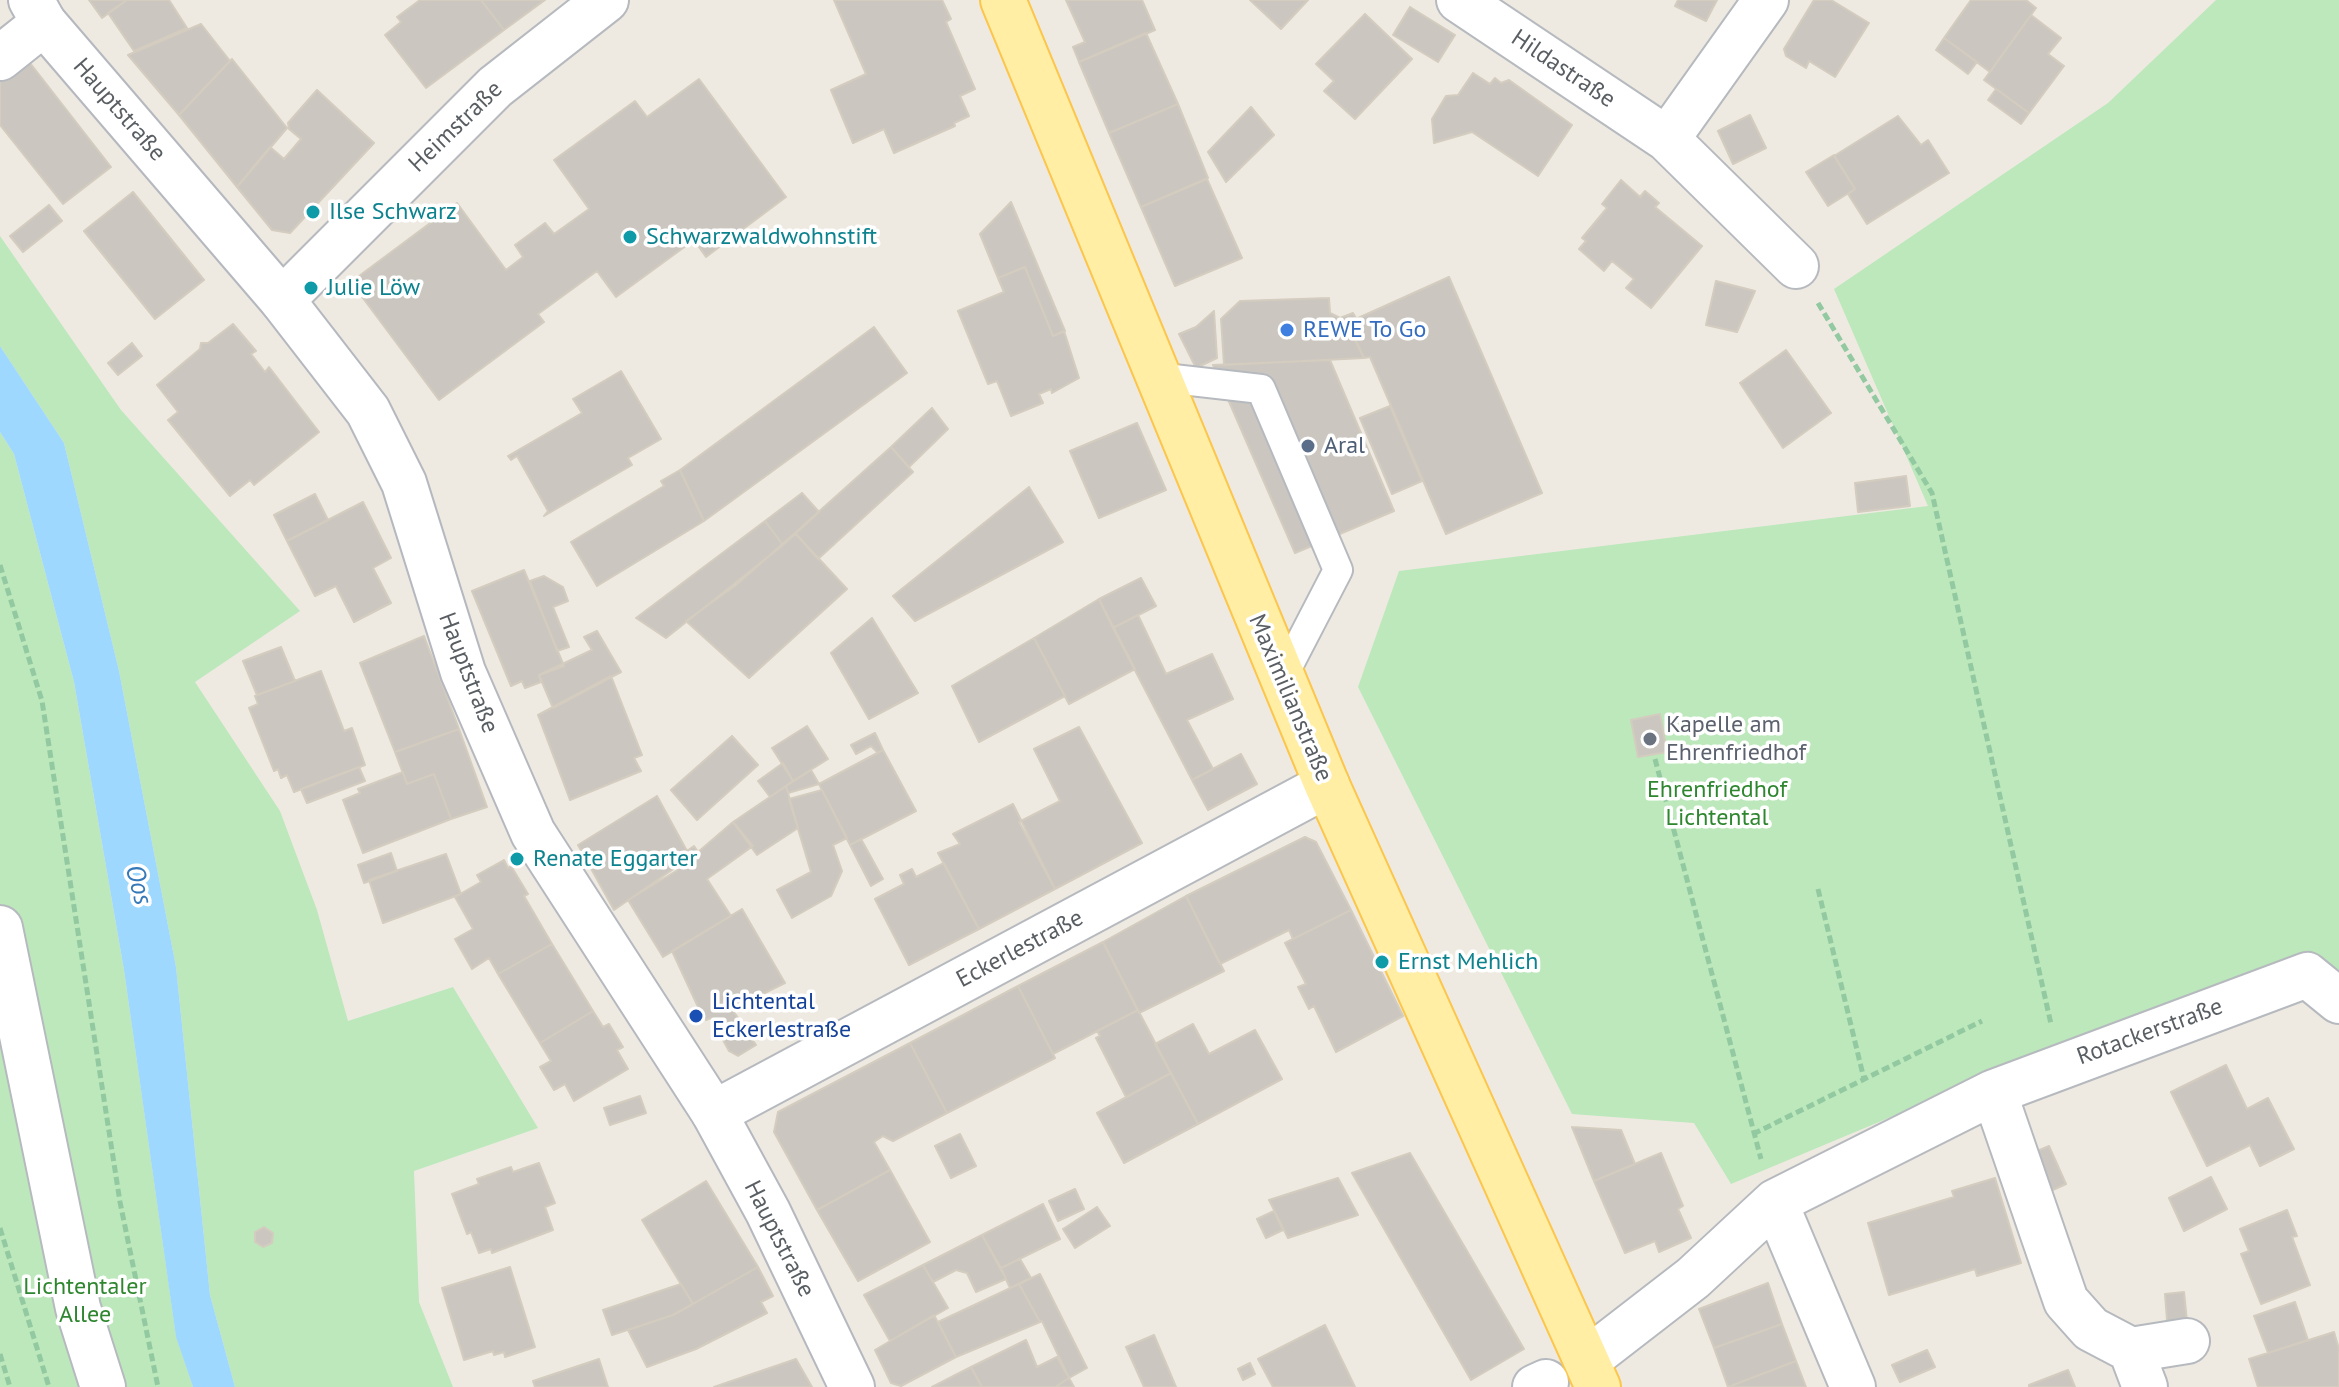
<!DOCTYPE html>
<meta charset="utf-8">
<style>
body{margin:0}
canvas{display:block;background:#eeeae1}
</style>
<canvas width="2339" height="1387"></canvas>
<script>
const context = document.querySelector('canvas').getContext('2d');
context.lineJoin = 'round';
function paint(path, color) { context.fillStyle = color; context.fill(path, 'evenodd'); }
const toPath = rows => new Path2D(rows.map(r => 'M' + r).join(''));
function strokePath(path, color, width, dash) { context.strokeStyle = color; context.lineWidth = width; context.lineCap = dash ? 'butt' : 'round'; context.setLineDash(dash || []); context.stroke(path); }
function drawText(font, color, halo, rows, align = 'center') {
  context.font = font + ' "PT Sans",sans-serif'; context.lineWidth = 7; context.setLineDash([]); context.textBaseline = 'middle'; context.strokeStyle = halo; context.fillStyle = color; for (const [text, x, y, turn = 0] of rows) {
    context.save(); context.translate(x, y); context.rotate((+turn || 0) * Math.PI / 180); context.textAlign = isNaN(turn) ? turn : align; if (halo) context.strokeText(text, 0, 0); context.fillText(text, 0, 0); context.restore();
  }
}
paint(toPath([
 [2216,0,2339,0,2339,973,2046,1052,1731,1184,1694,1123,1572,1114,1358,687,1399,571,1928,506,1834,289,2108,103],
 [0,236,121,410,300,611,195,682,280,811,317,910,348,1021,453,987,538,1128,414,1171,419,1302,453,1387,235,1387,210,1295,176,967,119,671,64,443,0,346],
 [0,432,14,454,74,682,124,970,176,1336,193,1387,0,1387]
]), '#bce8bb');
paint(toPath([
 [0,346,64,443,119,671,176,967,210,1295,235,1387,193,1387,176,1337,124,970,74,682,14,454,0,432]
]), '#9fd8ff');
const building = toPath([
 [89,0,127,0,102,18,89,0],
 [127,0,169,0,187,28,134,51,108,13,127,0],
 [420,0,481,0,504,30,426,88,385,35,401,22,397,17,420,0],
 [481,0,545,0,504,30,481,0],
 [834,0,942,0,951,19,946,22,975,89,960,96,969,116,954,123,955,126,894,153,884,129,853,143,831,90,866,74,834,0],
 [1066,0,1142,0,1155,30,1079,62,1073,47,1085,42,1066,0],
 [1250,0,1308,0,1281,29,1250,0],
 [1678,0,1717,0,1706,21,1675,6,1678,0],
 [1814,0,1831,0,1869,23,1835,77,1809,61,1806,68,1786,56,1784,49,1814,0],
 [1971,0,2026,0,2036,8,1990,72,1944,38,1971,0],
 [1410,7,1455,35,1438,62,1393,35,1410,7],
 [1365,14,1412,59,1355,119,1324,91,1334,81,1316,64,1365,14],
 [2031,15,2061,38,2048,54,2064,66,2029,113,1984,80,2031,15],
 [201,24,230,61,179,115,128,55,201,24],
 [1146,33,1178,104,1109,133,1079,62,1146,33],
 [1944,38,1977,62,1968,74,1936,50,1944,38],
 [23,54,111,167,63,204,0,125,0,72,23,54],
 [232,59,287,128,237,187,179,115,232,59],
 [1473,73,1490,84,1495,78,1501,83,1509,80,1572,125,1538,176,1472,132,1434,143,1432,119,1446,96,1458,95,1473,73],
 [699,79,786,197,706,257,694,240,616,297,597,271,538,314,544,322,439,400,351,282,457,203,506,270,523,257,515,245,545,223,554,234,589,209,554,160,635,101,647,117,699,79],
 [1996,89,2029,113,2021,124,1988,100,1996,89],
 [317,90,374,143,290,233,272,230,237,187,270,147,284,159,301,139,289,129,288,123,317,90],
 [1178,104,1208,178,1141,207,1109,133,1178,104],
 [1251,107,1274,135,1226,182,1208,152,1251,107],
 [1750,115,1766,148,1733,164,1718,131,1750,115],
 [1898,116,1921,145,1928,140,1949,173,1867,224,1848,194,1855,189,1834,156,1898,116],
 [1834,155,1855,189,1828,206,1806,172,1834,155],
 [1207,179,1242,258,1175,286,1141,207,1207,179],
 [1621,180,1640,197,1645,191,1659,203,1655,207,1702,246,1651,308,1626,288,1634,279,1612,261,1604,271,1579,249,1586,241,1582,238,1607,208,1602,204,1621,180],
 [133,192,204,280,155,319,84,231,133,192],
 [1011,202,1065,331,1053,336,1025,267,998,278,980,234,1011,202],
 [49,205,62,221,23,252,10,236,49,205],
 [1025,267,1053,336,1064,331,1079,378,1052,393,1051,389,1039,394,1043,403,1011,416,997,381,988,384,958,311,1004,292,998,278,1025,267],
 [1449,277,1542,493,1446,534,1370,357,1364,358,1347,323,1449,277],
 [1716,281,1755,291,1737,332,1706,325,1716,281],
 [1329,298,1330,313,1340,318,1353,313,1356,318,1347,323,1364,358,1224,365,1221,319,1240,301,1329,298],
 [1214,311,1217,358,1196,368,1179,334,1196,327,1214,311],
 [233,324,256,351,251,354,265,372,269,367,319,432,254,485,250,480,230,496,168,420,178,412,157,385,200,349,201,343,208,343,233,324],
 [874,327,907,373,704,521,680,470,874,327],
 [132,343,142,356,118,375,108,363,132,343],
 [1786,350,1831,413,1783,448,1740,383,1786,350],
 [1330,360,1394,511,1295,553,1213,365,1330,360],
 [621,371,661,439,628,458,632,465,544,516,548,511,517,456,511,460,508,456,582,413,573,399,621,371],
 [1390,406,1422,481,1392,494,1360,418,1390,406],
 [932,408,948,429,909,467,891,447,932,408],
 [1137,423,1166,490,1099,518,1070,451,1137,423],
 [891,447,913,472,818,559,795,533,891,447],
 [680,470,704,521,597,586,571,542,664,486,661,481,680,470],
 [1906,476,1910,506,1858,512,1855,483,1906,476],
 [1029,487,1063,542,915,621,893,596,1029,487],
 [802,493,819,512,783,545,765,521,802,493],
 [315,494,328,520,287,541,274,515,315,494],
 [363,502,391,558,373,568,391,603,354,622,336,586,315,596,287,541,363,502],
 [765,521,783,545,666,638,636,618,765,521],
 [795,533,847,589,749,678,686,621,736,585,795,533],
 [524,570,564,666,539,675,541,682,525,688,522,681,511,686,472,591,524,570],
 [544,576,563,587,568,601,553,607,569,647,557,651,530,581,544,576],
 [1141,578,1156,606,1113,628,1099,599,1141,578],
 [1099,599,1135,669,1069,704,1034,638,1099,599],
 [1138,615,1166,674,1212,654,1233,699,1187,720,1213,769,1192,780,1113,628,1138,615],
 [872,618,918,693,869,719,831,653,872,618],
 [597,631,621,672,553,708,539,675,592,650,584,637,597,631],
 [424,636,459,729,395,752,360,663,424,636],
 [1034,638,1065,696,979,742,952,686,1034,638],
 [281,647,295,681,257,695,243,661,281,647],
 [321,671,344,731,352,728,365,765,294,792,287,775,281,778,278,769,274,771,249,708,258,704,255,696,321,671],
 [611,676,642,755,634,758,641,771,570,800,538,715,611,676],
 [1660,714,1667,752,1638,757,1631,720,1660,714],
 [807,726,828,759,793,781,772,748,807,726],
 [1079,727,1142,843,1055,889,1019,822,1060,801,1034,749,1079,727],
 [459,729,487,807,451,819,434,774,407,784,395,752,459,729],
 [875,733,883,750,878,753,871,746,856,754,851,745,875,733],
 [732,736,758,765,697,820,671,790,732,736],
 [883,750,916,811,850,845,819,784,883,750],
 [1241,754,1257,784,1208,810,1192,780,1241,754],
 [783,763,793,781,770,797,758,781,783,763],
 [359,767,365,781,307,803,301,789,359,767],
 [811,770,819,784,788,793,786,786,811,770],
 [403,772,407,784,434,774,451,819,363,853,343,800,360,793,358,789,403,772],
 [786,786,798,828,757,855,733,822,786,786],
 [822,790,847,838,833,845,842,871,831,896,792,918,777,890,811,872,789,799,822,790],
 [657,796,687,851,694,846,698,852,614,910,578,845,657,796],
 [1013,804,1055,889,979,929,938,853,960,844,953,834,1013,804],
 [733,822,753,846,707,879,731,916,663,957,628,900,676,871,733,822],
 [1305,837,1316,842,1351,910,1293,939,1289,930,1220,964,1186,896,1305,837],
 [861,839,883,879,871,886,850,845,861,839],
 [391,853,397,871,364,883,358,865,391,853],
 [446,854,461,894,383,923,369,880,446,854],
 [504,860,508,868,511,866,528,894,524,896,552,944,498,974,489,958,472,969,455,939,473,929,455,897,481,882,477,875,504,860],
 [944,863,979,929,909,965,875,899,904,884,900,875,912,869,916,877,944,863],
 [1186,896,1224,971,1139,1013,1103,942,1186,896],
 [742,909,785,983,732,1009,756,1045,738,1056,729,1051,711,1018,706,1020,699,1009,672,951,742,909],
 [1351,910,1403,1016,1336,1052,1314,1006,1309,1009,1298,987,1306,984,1285,943,1351,910],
 [1103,942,1138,1010,1053,1054,1018,986,1103,942],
 [552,944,593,1011,540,1043,498,974,552,944],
 [1018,986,1055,1058,947,1113,910,1043,1018,986],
 [1138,1010,1171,1073,1126,1097,1096,1038,1100,1036,1097,1031,1138,1010],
 [593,1011,603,1027,609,1024,623,1047,617,1050,628,1069,574,1101,565,1084,554,1090,540,1067,551,1061,540,1043,593,1011],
 [1193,1024,1209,1054,1255,1030,1282,1079,1198,1124,1155,1044,1193,1024],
 [910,1043,947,1113,893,1141,883,1136,874,1142,890,1170,817,1210,774,1132,778,1112,910,1043],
 [2226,1065,2247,1109,2268,1098,2294,1149,2260,1166,2250,1145,2207,1166,2171,1092,2226,1065],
 [1171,1073,1198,1124,1124,1163,1097,1113,1171,1073],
 [640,1096,646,1113,610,1125,604,1108,640,1096],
 [1572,1127,1621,1130,1635,1164,1594,1181,1572,1127],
 [960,1134,976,1166,951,1178,935,1146,960,1134],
 [2049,1146,2066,1184,2044,1194,2028,1155,2049,1146],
 [1410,1153,1524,1349,1471,1380,1352,1173,1410,1153],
 [1661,1153,1683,1206,1678,1209,1691,1238,1659,1252,1655,1241,1625,1253,1594,1181,1661,1153],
 [539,1163,555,1203,545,1207,553,1230,492,1253,491,1249,479,1253,471,1232,467,1234,452,1194,479,1184,477,1179,511,1167,513,1172,539,1163],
 [890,1170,930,1242,858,1281,817,1210,890,1170],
 [2211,1177,2227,1209,2184,1231,2169,1198,2211,1177],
 [1338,1178,1358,1215,1288,1238,1269,1200,1338,1178],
 [1995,1178,2021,1263,1977,1276,1975,1269,1889,1295,1868,1223,1954,1197,1952,1191,1995,1178],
 [706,1181,758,1267,693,1304,642,1220,706,1181],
 [1075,1189,1084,1209,1058,1221,1049,1201,1075,1189],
 [1043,1204,1060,1239,1001,1268,982,1235,1043,1204],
 [1097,1207,1110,1226,1075,1248,1063,1229,1097,1207],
 [2287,1210,2297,1236,2292,1237,2310,1285,2261,1304,2241,1254,2249,1251,2240,1229,2287,1210],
 [1274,1211,1283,1230,1266,1238,1257,1219,1274,1211],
 [264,1227,273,1233,272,1243,263,1247,255,1242,255,1232,264,1227],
 [982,1235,1006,1279,976,1292,967,1273,956,1270,933,1282,923,1265,982,1235],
 [1020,1259,1031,1278,1010,1288,1001,1268,1020,1259],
 [923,1265,948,1308,890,1341,864,1295,923,1265],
 [510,1267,535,1347,505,1357,504,1352,494,1355,493,1351,464,1360,442,1288,510,1267],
 [758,1267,773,1296,761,1302,767,1313,696,1349,647,1367,628,1330,673,1315,758,1267],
 [1040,1274,1087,1368,1069,1378,1042,1321,1040,1322,1019,1284,1040,1274],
 [1768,1283,1782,1324,1714,1348,1699,1309,1768,1283],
 [681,1284,693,1304,673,1315,612,1335,603,1310,681,1284],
 [1019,1284,1040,1322,956,1357,938,1322,1019,1284],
 [2184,1292,2188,1331,2168,1333,2165,1294,2184,1292],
 [2295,1302,2308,1340,2268,1353,2254,1316,2295,1302],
 [934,1315,956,1357,901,1386,891,1383,875,1350,934,1315],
 [1782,1324,1796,1361,1728,1387,1714,1348,1782,1324],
 [1325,1325,1355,1387,1273,1387,1258,1359,1325,1325],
 [2334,1332,2339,1349,2339,1387,2258,1387,2249,1359,2334,1332],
 [1154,1335,1176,1387,1144,1387,1126,1347,1154,1335],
 [1026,1340,1037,1367,1057,1357,1069,1378,1055,1387,982,1387,971,1367,1026,1340],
 [1927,1350,1935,1367,1900,1382,1892,1365,1927,1350],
 [599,1359,608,1387,535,1387,533,1381,599,1359],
 [796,1359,812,1387,714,1387,796,1359],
 [1796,1361,1806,1387,1728,1387,1796,1361],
 [1250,1363,1255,1374,1243,1380,1238,1369,1250,1363],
 [971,1367,982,1387,932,1387,971,1367],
 [2068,1370,2075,1387,2029,1387,2029,1385,2068,1370],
 [1069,1378,1074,1387,1055,1387,1069,1378]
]);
paint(building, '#cbc7c0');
strokePath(building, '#d3ccbf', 2);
const lane = toPath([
 [1156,377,1261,389,1338,570,1282,678]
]);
const street = toPath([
 [1459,0,1667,139,1796,266],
 [0,58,44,23],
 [1667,139,1766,0],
 [282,300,495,87,606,0],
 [0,928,78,1308,103,1387],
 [1994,1092,2066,1301,2091,1329,2131,1350,2145,1387],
 [714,1113,1327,785],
 [1775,1202,1853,1387],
 [2131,1350,2187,1341],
 [1587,1360,1693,1278,1775,1202,1994,1092,2307,975,2339,1001],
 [1535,1387,1546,1382]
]);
const secondary = toPath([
 [31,0,44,23,282,300,368,411,404,483,463,672,533,833,714,1113,768,1212,852,1387]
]);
const primary = toPath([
 [1003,0,1327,785,1598,1387]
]);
strokePath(lane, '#b6babf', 32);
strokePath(street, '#b6babf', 48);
strokePath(secondary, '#b5b9bf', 48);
strokePath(primary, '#fcc54c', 48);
strokePath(toPath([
 [1818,303,1932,493,2051,1024],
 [0,565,42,701,120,1202,158,1387],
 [1655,759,1761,1159],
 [1818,889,1864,1079],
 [1753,1134,1982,1021],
 [0,1228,49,1387],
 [0,1354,10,1387]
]), '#93c9a1', 5, [8, 4]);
strokePath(lane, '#fff', 28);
strokePath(street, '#fff', 44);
strokePath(secondary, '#fff', 44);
strokePath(primary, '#ffeea4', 44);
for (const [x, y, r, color] of [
 [313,212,8,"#0f9aa8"],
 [630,237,8,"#0f9aa8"],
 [311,288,8,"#0f9aa8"],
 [1287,330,8,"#3f7fe0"],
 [1308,446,8,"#5c6f8a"],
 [1650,739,8,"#6b7280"],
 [517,859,8,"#0f9aa8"],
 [1382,962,8,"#0f9aa8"],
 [696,1016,8,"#1a4fb4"]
]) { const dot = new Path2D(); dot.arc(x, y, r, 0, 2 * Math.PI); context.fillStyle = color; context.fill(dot); strokePath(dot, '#fff', 3); }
drawText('24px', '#595e63', '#fff', [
 ["Hildastraße",1563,69,34],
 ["Hauptstraße",119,110,49],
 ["Heimstraße",456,127,-44],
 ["Hauptstraße",468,673,69],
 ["Maximilianstraße",1290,698,67],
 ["Eckerlestraße",1020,949,-28],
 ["Rotackerstraße",2150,1032,-20],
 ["Hauptstraße",779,1239,63]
]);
drawText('24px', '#0d838f', '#fff', [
 ["Ilse Schwarz",329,212],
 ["Schwarzwaldwohnstift",646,237],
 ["Julie Löw",327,288],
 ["Renate Eggarter",533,859],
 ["Ernst Mehlich",1398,962]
], 'left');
drawText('24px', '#366cbe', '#fff', [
 ["REWE To Go",1303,330]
], 'left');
drawText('24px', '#4e5e75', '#fff', [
 ["Aral",1324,446]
], 'left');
drawText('24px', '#5b616d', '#fff', [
 ["Kapelle am",1666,725],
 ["Ehrenfriedhof",1666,753]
], 'left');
drawText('24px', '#2e862f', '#fff', [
 ["Ehrenfriedhof",1717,790],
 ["Lichtental",1717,818],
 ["Lichtentaler",85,1287],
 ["Allee",85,1315]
]);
drawText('24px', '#164399', '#fff', [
 ["Lichtental",712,1002],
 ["Eckerlestraße",712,1030]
], 'left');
drawText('italic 26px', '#3579b8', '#fff', [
 ["Oos",138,885,75]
]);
</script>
